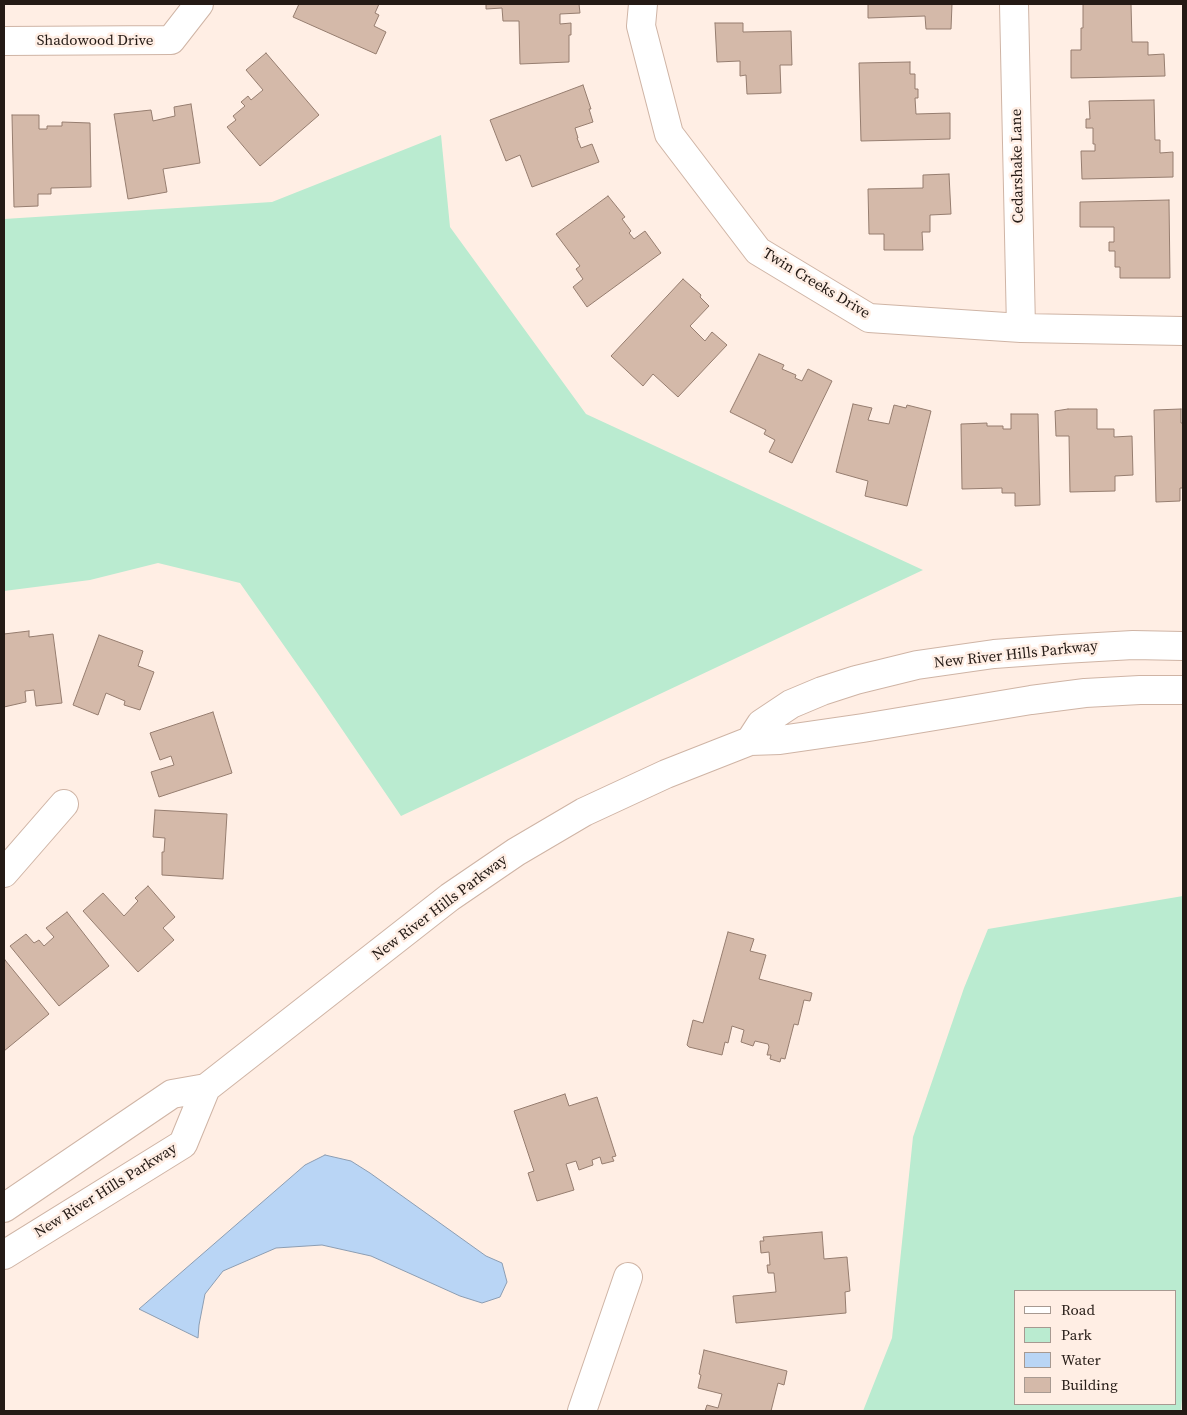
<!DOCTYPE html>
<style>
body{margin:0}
#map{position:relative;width:1187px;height:1415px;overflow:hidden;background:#ffeee4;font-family:"Source Serif 4",serif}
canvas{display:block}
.frame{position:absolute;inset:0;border:5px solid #241a15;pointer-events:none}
.legend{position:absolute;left:1014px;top:1290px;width:162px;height:115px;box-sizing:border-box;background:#ffeee4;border:1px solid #a79991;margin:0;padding:6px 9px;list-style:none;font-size:15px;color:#241a15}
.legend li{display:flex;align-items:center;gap:10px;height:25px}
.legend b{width:25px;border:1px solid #a79991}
</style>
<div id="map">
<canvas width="1187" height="1415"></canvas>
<div class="frame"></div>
<ul class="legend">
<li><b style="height:6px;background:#fff"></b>Road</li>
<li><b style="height:14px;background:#baebd0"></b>Park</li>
<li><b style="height:14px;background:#b9d5f5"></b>Water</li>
<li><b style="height:14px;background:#d4b9a9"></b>Building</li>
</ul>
</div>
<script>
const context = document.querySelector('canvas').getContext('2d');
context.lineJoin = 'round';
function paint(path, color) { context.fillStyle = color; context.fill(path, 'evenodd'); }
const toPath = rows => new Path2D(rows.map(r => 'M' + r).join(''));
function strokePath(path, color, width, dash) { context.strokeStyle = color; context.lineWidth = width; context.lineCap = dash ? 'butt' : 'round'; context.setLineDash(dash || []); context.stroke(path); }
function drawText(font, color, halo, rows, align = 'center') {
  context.font = font + ' "Source Serif 4",serif'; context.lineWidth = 5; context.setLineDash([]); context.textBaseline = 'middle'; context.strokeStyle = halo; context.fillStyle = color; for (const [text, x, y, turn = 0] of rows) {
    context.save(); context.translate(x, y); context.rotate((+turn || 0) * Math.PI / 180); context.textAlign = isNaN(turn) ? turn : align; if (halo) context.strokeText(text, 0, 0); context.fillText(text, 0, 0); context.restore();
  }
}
paint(toPath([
 [441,135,450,227,586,414,923,570,401,816,318,694,240,583,158,563,90,580,4,591,4,219,272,202],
 [1183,896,1183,1388,1181,1411,863,1411,892,1338,913,1137,964,988,988,929],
 [1016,1291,1176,1291,1176,1404,1016,1404]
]), '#baebd0');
const water = toPath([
 [325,1155,351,1161,370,1173,486,1256,502,1263,507,1282,500,1297,482,1303,460,1296,371,1256,322,1245,276,1248,223,1271,205,1294,199,1325,198,1338,139,1309,305,1165,325,1155]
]);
paint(water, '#b9d5f5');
strokePath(water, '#8c9db2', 1);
const building = toPath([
 [299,4,379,4,375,13,379,15,374,26,386,32,376,54,293,17,299,4],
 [486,4,579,4,580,13,560,14,560,24,571,23,571,35,569,35,569,62,520,64,519,21,503,21,502,8,486,9,486,4],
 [868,4,952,4,951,29,926,29,925,16,868,18,868,4],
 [1083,4,1131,4,1132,42,1148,42,1148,55,1164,54,1165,76,1071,78,1071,50,1081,50,1081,28,1083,28,1083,4],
 [715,23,743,23,743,32,791,31,792,65,780,65,781,93,747,94,746,75,740,76,740,61,717,62,715,23],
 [266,53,319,115,260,166,227,127,236,120,233,116,245,106,241,102,248,96,251,100,263,90,246,70,266,53],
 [910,62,910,74,915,74,915,89,918,89,918,98,915,98,916,114,950,113,950,139,861,141,859,63,910,62],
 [583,85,591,109,589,109,593,122,575,128,578,138,577,138,581,148,592,144,599,162,532,187,520,155,506,161,490,120,583,85],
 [1154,100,1155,140,1160,140,1160,153,1173,152,1173,177,1082,179,1081,151,1095,151,1095,144,1093,144,1093,128,1086,128,1086,119,1090,119,1089,101,1154,100],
 [191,104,200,163,163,169,167,192,128,199,114,114,151,110,153,121,175,116,174,107,191,104],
 [12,115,39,115,39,129,47,129,47,126,62,126,62,122,90,123,91,187,51,188,51,194,38,194,38,206,14,207,12,115],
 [949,174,951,214,930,215,930,232,922,232,923,250,884,250,884,234,869,234,868,189,923,188,923,175,949,174],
 [608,196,625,217,622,219,631,231,629,233,634,239,645,231,661,253,587,307,573,287,583,279,576,269,580,266,556,234,608,196],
 [1169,200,1170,278,1120,278,1120,267,1115,267,1115,251,1109,251,1109,242,1114,242,1114,227,1080,227,1080,202,1169,200],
 [683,279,701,295,700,297,709,306,690,326,705,341,712,332,727,345,678,397,653,374,643,386,611,356,683,279],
 [759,354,784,365,782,369,796,375,795,378,802,381,808,369,832,381,792,463,769,452,775,440,764,434,766,430,730,412,759,354],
 [853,404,872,408,868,420,889,424,894,405,906,408,907,405,931,411,907,506,865,496,868,481,836,472,853,404],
 [1068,409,1097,409,1097,429,1114,429,1114,437,1132,436,1133,475,1115,476,1115,491,1070,492,1069,436,1056,436,1055,411,1068,409],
 [1181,409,1181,423,1183,423,1183,488,1180,488,1180,501,1156,502,1154,410,1181,409],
 [1011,414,1038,414,1040,505,1015,506,1015,493,1002,493,1002,488,962,489,961,424,987,423,987,426,1003,426,1003,429,1011,429,1011,414],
 [29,631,29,637,53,634,62,703,36,706,34,690,25,691,26,702,4,707,4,634,29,631],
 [99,635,143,651,138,666,154,672,140,710,124,705,125,701,106,693,98,715,73,705,99,635],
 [213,712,232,773,159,797,151,772,174,765,171,756,160,760,150,733,213,712],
 [155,810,227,814,223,879,162,875,162,852,164,852,165,838,153,837,155,810],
 [148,886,175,917,163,928,174,940,138,972,83,911,103,893,124,916,138,901,135,898,148,886],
 [67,912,109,966,59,1006,10,946,26,934,34,943,39,940,44,946,54,937,46,928,67,912],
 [728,932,754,939,750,951,766,955,759,979,812,993,810,1001,804,1000,798,1025,794,1024,785,1059,781,1058,780,1062,770,1059,771,1055,767,1055,769,1047,768,1044,755,1041,753,1046,741,1042,744,1030,732,1026,728,1043,725,1042,722,1055,689,1047,687,1045,693,1020,703,1023,728,932],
 [5,960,49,1014,4,1051,4,961,5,960],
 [565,1094,569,1106,597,1097,616,1156,612,1157,614,1161,602,1164,600,1157,592,1160,593,1165,579,1170,576,1161,566,1164,574,1190,537,1201,528,1173,534,1171,514,1111,565,1094],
 [822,1232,824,1259,847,1257,850,1291,845,1292,846,1313,736,1323,733,1296,776,1292,774,1273,768,1273,767,1265,770,1265,769,1252,761,1253,760,1241,764,1241,763,1237,822,1232],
 [704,1350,787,1371,784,1385,778,1383,771,1411,705,1411,707,1405,718,1408,722,1394,698,1388,701,1375,699,1374,704,1350]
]);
paint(building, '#d4b9a9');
strokePath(building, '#967d6f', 1);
const minor = toPath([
 [643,4,641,26,669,134,758,251,869,318,1021,328,1183,331],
 [1014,4,1021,328],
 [4,41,171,40,199,4],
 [4,873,64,804],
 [582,1411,628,1277]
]);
const tertiary = toPath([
 [750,741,761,724,791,704,822,691,856,680,917,665,994,654,1063,649,1133,645,1183,646],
 [4,1208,172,1094,206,1088,450,897,516,852,584,812,666,774,750,741,780,740,863,728,1031,700,1085,693,1140,690,1183,690],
 [4,1255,183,1144,206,1088]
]);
strokePath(minor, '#cfb4a5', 30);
strokePath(tertiary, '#cfb4a5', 30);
strokePath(minor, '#fff', 28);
strokePath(tertiary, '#fff', 28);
drawText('15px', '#241a15', '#ffeee4', [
 ["Shadowood Drive",95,41],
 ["Cedarshake Lane",1018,166,-91],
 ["Twin Creeks Drive",816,284,31],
 ["New River Hills Parkway",1016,655,-6],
 ["New River Hills Parkway",440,908,-37],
 ["New River Hills Parkway",106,1191,-32]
]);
</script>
